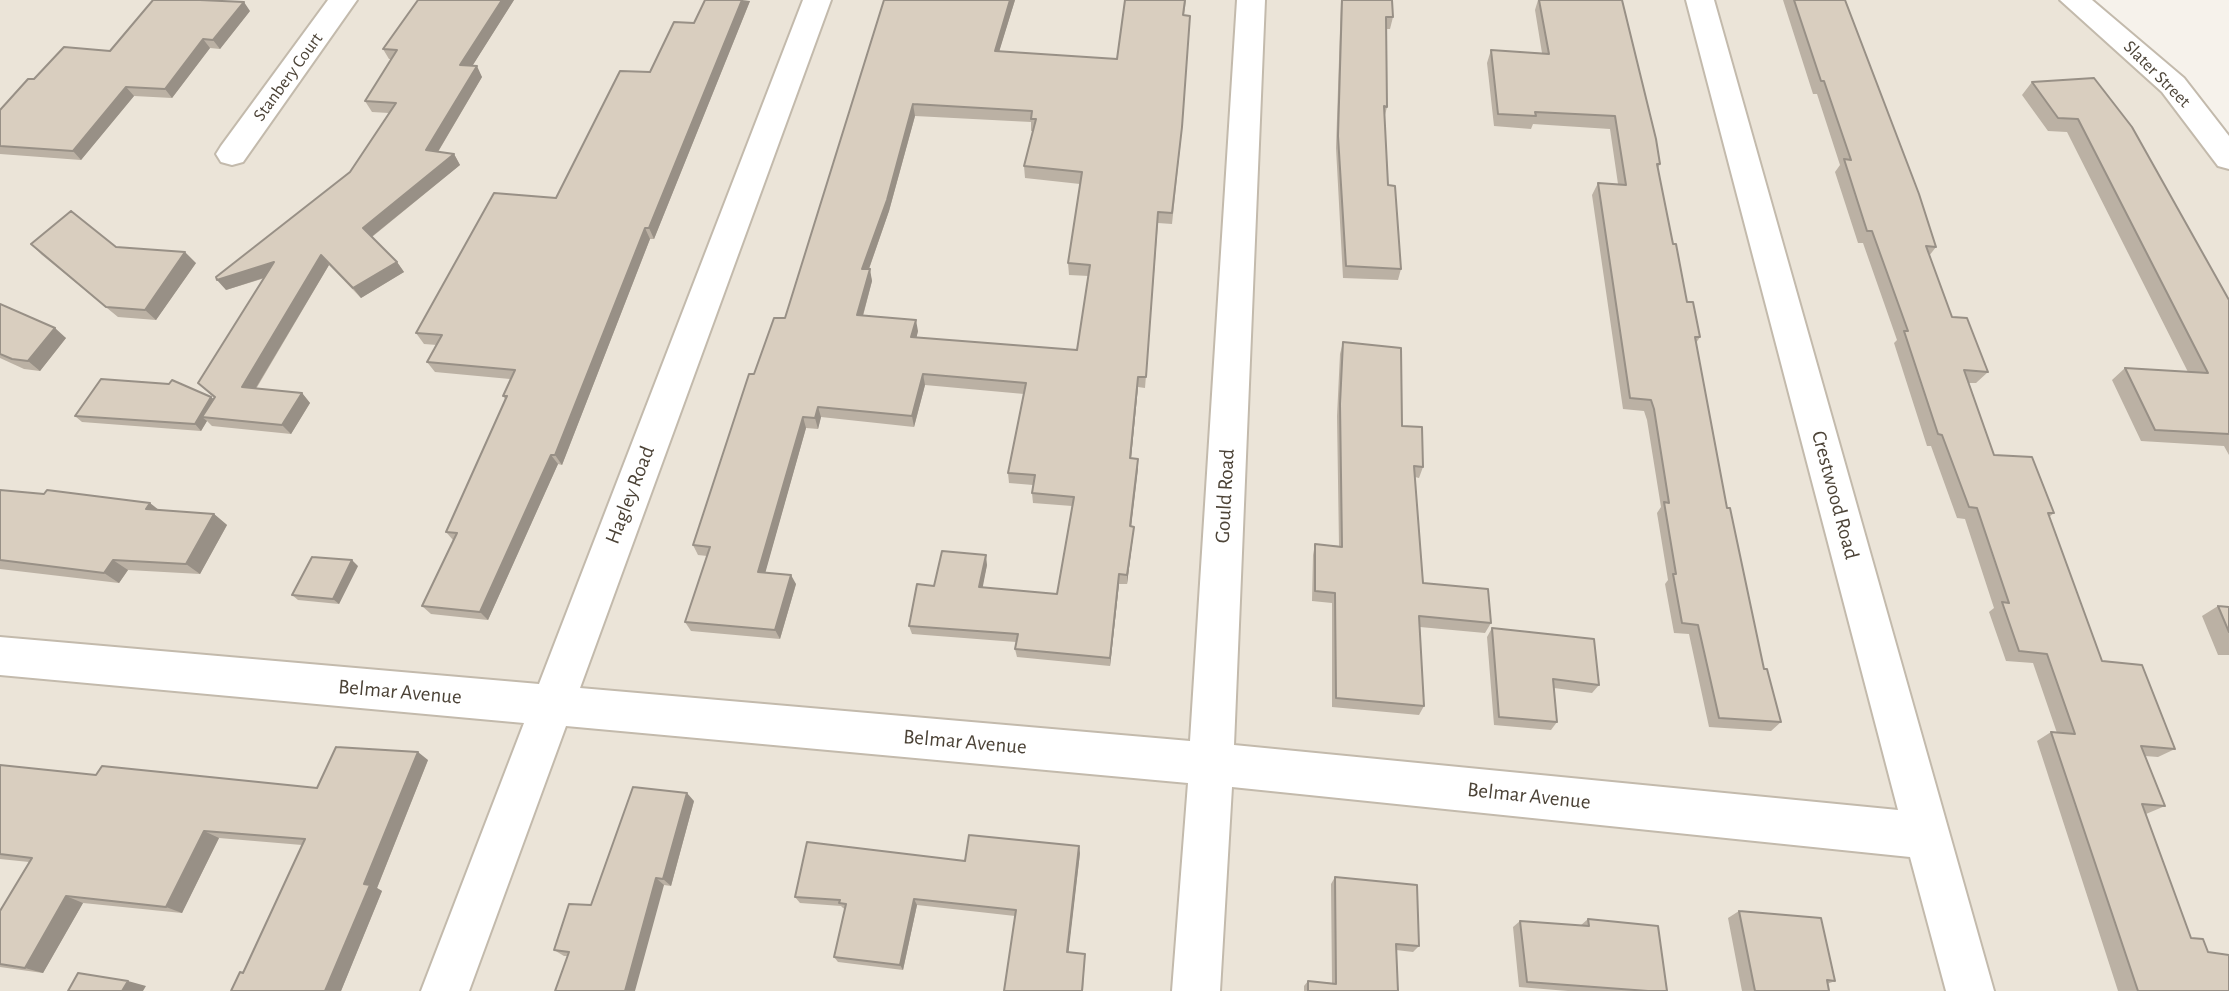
<!DOCTYPE html>
<style>
body{margin:0}
canvas{display:block;background:#f6f2eb}
</style>
<canvas width="2229" height="991"></canvas>
<script>
const context = document.querySelector('canvas').getContext('2d');
context.lineJoin = 'round';
function paint(path, color) { context.fillStyle = color; context.fill(path, 'evenodd'); }
const toPath = rows => new Path2D(rows.map(r => 'M' + r).join(''));
function strokePath(path, color, width, dash) { context.strokeStyle = color; context.lineWidth = width; context.lineCap = dash ? 'butt' : 'round'; context.setLineDash(dash || []); context.stroke(path); }
function drawText(font, color, halo, rows, align = 'center') {
  context.font = font + ' "Alegreya Sans",sans-serif'; context.lineWidth = 6; context.setLineDash([]); context.textBaseline = 'middle'; context.strokeStyle = halo; context.fillStyle = color; for (const [text, x, y, turn = 0] of rows) {
    context.save(); context.translate(x, y); context.rotate((+turn || 0) * Math.PI / 180); context.textAlign = isNaN(turn) ? turn : align; if (halo) context.strokeText(text, 0, 0); context.fillText(text, 0, 0); context.restore();
  }
}
paint(toPath([
 [0,0,2074,0,2229,154,2229,991,0,991]
]), '#ebe4d8');
const minor = toPath([
 [328,0,357,0,243,162,232,165,221,162,216,154,221,146,328,0],
 [803,0,831,0,580,688,1190,741,1237,0,1265,0,1234,745,1898,810,1686,0,1714,0,1994,991,1946,991,1910,857,1232,787,1220,991,1172,991,1188,783,566,726,469,991,421,991,524,723,0,675,0,637,539,684,803,0],
 [2060,0,2092,0,2184,78,2229,136,2229,169,2218,166,2162,92,2060,0]
]);
strokePath(minor, '#c3baac', 4);
paint(minor, '#fff');
paint(toPath([
 [418,0,514,0,472,66,482,77,438,152,454,154,460,165,372,237,397,262,404,272,361,298,329,265,256,389,302,393,310,403,291,434,212,426,207,421,201,431,82,422,75,416,211,397,214,399,214,398,198,383,265,278,226,290,350,172,389,113,372,112,365,101,391,59,389,59,383,49],
 [705,0,750,1,654,239,650,239,562,465,558,464,488,620,431,614,422,606,453,540,446,532,505,399,503,396,510,379,435,372,427,362,437,345,424,344,416,333,556,198,650,72,694,23],
 [884,0,1015,0,999,51,1117,59,1186,0,1184,15,1181,139,1172,224,1158,223,1145,388,1138,387,1131,458,1138,459,1131,526,1133,536,1127,584,1119,584,1110,666,1017,657,1015,649,1016,642,912,634,909,626,934,586,987,565,982,587,1057,594,1072,506,1033,503,1032,493,1033,485,1009,483,1008,473,1024,394,925,385,914,427,821,417,818,429,806,428,765,572,796,584,780,639,691,631,685,622,707,556,698,555,693,545,754,374,785,318],
 [915,116,1031,122,1031,131,1033,131,1024,166,1025,178,1080,184,1068,263,1069,275,1089,276,1077,350,916,338,918,331,863,316,872,281,869,269,889,211],
 [1341,0,1392,0,1393,17,1390,29,1386,29,1387,107,1384,119,1388,185,1401,269,1398,280,1343,278,1336,148],
 [1538,0,1622,0,1660,164,1658,168,1673,244,1687,302,1700,337,1696,343,1727,508,1764,669,1781,722,1771,731,1709,727,1689,634,1674,633,1665,584,1668,580,1657,513,1661,507,1647,420,1644,411,1623,409,1592,195,1598,183,1618,184,1610,129,1533,124,1531,129,1494,126,1487,63,1491,50,1542,53,1535,10],
 [1783,0,1845,0,1936,247,1929,256,1952,317,1988,372,1976,383,1969,383,1994,455,2054,513,2049,517,2102,661,2175,749,2158,757,2145,756,2165,806,2146,814,2191,938,2208,952,2229,991,2118,991,2037,741,2051,732,2057,733,2033,663,2006,661,1989,612,1994,608,1965,519,1957,518,1931,446,1927,446,1894,343,1897,340,1863,243,1858,243,1835,172,1840,165,1817,94,1813,94],
 [250,11,220,49,210,48,172,98,134,96,81,160,0,154,0,110,34,79,110,51],
 [2094,78,2229,300,2229,455,2224,446,2141,441,2112,380,2125,368,2188,372,2067,132,2048,131,2022,95,2032,82],
 [31,244,116,247,196,263,156,320,118,317,42,255],
 [0,304,66,338,40,371,24,369,0,358],
 [1343,342,1402,426,1423,467,1419,478,1415,477,1423,583,1491,623,1485,633,1420,627,1424,706,1419,715,1332,707,1332,603,1312,601,1313,555,1315,544,1339,546,1337,416,1340,354],
 [0,490,160,510,214,514,227,525,200,574,128,570,119,583,0,569],
 [358,566,339,604,298,600,292,595],
 [2218,606,2229,607,2229,655,2218,655,2202,616],
 [1492,628,1599,685,1592,693,1554,688,1557,722,1551,730,1494,725,1487,637],
 [428,760,377,888,382,891,341,991,231,991,243,973,302,845,219,838,182,913,83,903,43,973,0,967,0,911,29,862,0,859,0,765,96,775,317,788],
 [694,801,671,886,664,885,567,956,564,956,554,950,591,905],
 [1080,853,1068,952,1085,954,1083,991,1004,991,1015,916,917,905,903,970,838,962,834,957,845,909,843,908,841,906,800,903,795,897,965,861],
 [1335,877,1419,946,1413,952,1396,950,1398,991,1304,991,1304,986,1308,981,1332,983,1331,884],
 [1739,911,1835,981,1827,984,1829,991,1742,991,1728,918],
 [1588,919,1667,991,1568,991,1519,987,1513,927,1520,921,1580,926]
]), '#bbb1a4');
paint(toPath([
 [502,0,514,0,466,76,460,65],
 [742,0,750,1,654,239,649,228],
 [1010,0,1015,0,996,62,995,51],
 [244,2,250,11,220,49,213,40],
 [203,39,210,48,172,98,165,89],
 [477,66,482,77,433,160,426,150],
 [126,87,134,96,81,160,73,151],
 [913,104,915,116,889,211,865,280,862,269],
 [454,154,460,165,370,238,363,228],
 [645,228,650,239,562,465,555,455],
 [185,252,196,263,156,320,145,310],
 [321,255,329,265,251,396,242,387],
 [274,262,282,272,226,290,217,280],
 [397,262,404,272,361,298,353,288],
 [870,269,872,281,860,326,857,315],
 [916,320,918,331,914,348,911,337],
 [55,328,66,338,40,371,28,361],
 [923,374,925,385,914,427,912,416],
 [1138,377,1138,387,1130,469,1130,458],
 [302,393,310,403,291,434,282,425],
 [211,397,218,403,202,417,207,421,201,431,195,424],
 [818,407,821,417,818,429,815,418],
 [803,417,806,428,763,581,758,572],
 [551,455,558,464,488,620,480,612],
 [1138,459,1138,469,1130,536,1130,526],
 [150,503,164,514,146,509],
 [214,514,227,525,200,574,186,564],
 [1134,527,1133,536,1127,584,1127,575],
 [986,555,987,565,981,596,979,587],
 [113,560,128,570,119,583,104,573],
 [352,560,358,566,339,604,333,599],
 [1119,574,1119,584,1110,666,1110,658],
 [791,575,796,584,780,639,775,630],
 [418,752,428,760,377,888,382,891,341,991,325,991,364,884],
 [687,793,694,801,671,886,663,879],
 [204,831,219,838,182,913,166,907],
 [1079,846,1080,853,1068,957,1067,952],
 [656,878,664,885,635,991,625,991],
 [66,896,83,903,43,973,25,968],
 [914,899,917,905,903,970,900,965],
 [128,981,146,986,143,991,122,991]
]), '#989086');
const building = toPath([
 [153,0,200,0,244,2,213,40,203,39,165,89,126,87,73,151,0,146,0,110,28,79,34,79,64,47,110,51,153,0],
 [418,0,502,0,460,65,477,66,426,150,454,154,363,228,397,262,353,288,321,255,242,387,302,393,282,425,202,417,215,397,198,383,274,262,217,280,216,277,350,172,396,103,365,101,397,50,383,49,418,0],
 [705,0,742,0,649,228,645,228,555,455,551,455,480,612,422,606,457,533,446,532,507,396,503,396,515,370,427,362,442,335,416,333,494,193,556,198,620,71,650,72,674,22,694,23,705,0],
 [884,0,1010,0,995,51,1117,59,1125,0,1185,0,1183,15,1190,16,1182,127,1172,213,1158,212,1146,377,1138,377,1130,458,1138,459,1130,526,1134,527,1127,575,1119,574,1110,658,1015,649,1018,634,909,626,917,584,934,586,942,551,986,555,979,587,1057,594,1074,497,1032,493,1035,475,1008,473,1026,383,923,374,912,416,818,407,815,418,803,417,758,572,791,575,775,630,685,622,710,547,693,545,749,374,754,374,774,318,785,318,884,0],
 [913,104,1032,111,1031,119,1036,119,1024,166,1082,172,1068,263,1090,265,1077,350,911,337,916,320,857,315,870,269,862,269,887,200,913,104],
 [1342,0,1392,0,1393,17,1386,17,1387,107,1384,106,1388,185,1395,186,1401,269,1346,266,1338,136,1342,0],
 [1539,0,1622,0,1656,139,1660,164,1657,164,1673,244,1676,244,1687,302,1693,302,1700,337,1695,337,1727,508,1730,508,1764,669,1767,669,1781,722,1719,718,1698,625,1682,623,1673,574,1676,574,1664,502,1669,503,1654,409,1651,400,1630,398,1598,183,1626,185,1615,116,1535,112,1536,116,1498,114,1491,50,1549,54,1539,0],
 [1794,0,1845,0,1919,194,1936,247,1926,246,1952,317,1967,318,1988,372,1964,370,1994,455,2032,457,2054,513,2048,513,2102,661,2142,665,2175,749,2141,746,2165,806,2142,804,2191,938,2203,939,2208,952,2229,955,2229,991,2138,991,2051,732,2075,734,2047,654,2019,651,2002,602,2009,603,1977,508,1969,507,1942,435,1938,434,1904,331,1908,331,1872,231,1867,231,1844,159,1851,160,1824,81,1821,81,1794,0],
 [2094,78,2132,127,2229,300,2229,434,2155,430,2125,368,2208,373,2078,119,2058,118,2032,82,2094,78],
 [71,211,116,247,185,252,145,310,106,307,31,244,71,211],
 [0,304,55,328,28,361,12,359,0,354,0,304],
 [1343,342,1401,348,1402,426,1422,427,1423,467,1414,466,1423,583,1488,589,1491,623,1419,616,1424,706,1336,698,1335,593,1315,591,1315,544,1342,547,1340,404,1343,342],
 [101,379,169,384,172,380,211,397,195,424,75,416,101,379],
 [0,490,44,494,47,490,150,503,146,509,214,514,186,564,113,560,104,573,0,560,0,490],
 [312,557,352,560,333,599,292,595,312,557],
 [2218,606,2229,607,2229,632,2218,606],
 [1492,628,1594,639,1599,685,1553,679,1557,722,1499,717,1492,628],
 [336,747,418,752,364,884,370,885,325,991,231,991,240,972,243,973,305,839,204,831,166,907,66,896,25,968,0,964,0,911,32,858,0,854,0,765,96,775,102,766,317,788,336,747],
 [633,787,687,793,663,879,656,878,625,991,555,991,569,952,554,950,569,904,591,905,633,787],
 [969,835,1079,846,1067,952,1085,954,1082,991,1004,991,1016,910,914,899,900,965,834,957,846,904,839,903,840,900,795,897,807,842,965,861,969,835],
 [1335,877,1417,885,1419,946,1396,944,1398,991,1308,991,1308,981,1336,984,1335,877],
 [1739,911,1821,918,1835,981,1827,980,1829,991,1755,991,1739,911],
 [1588,919,1658,926,1667,991,1648,991,1527,982,1520,921,1589,926,1588,919],
 [78,973,128,981,122,991,68,991,78,973]
]);
paint(building, '#d9cebf');
strokePath(building, '#989086', 2);
drawText('18px', '#4c4337', '#fff', [
 ["Slater Street",2157,74,45],
 ["Stanbery Court",288,77,-54]
]);
drawText('21px', '#4c4337', '#fff', [
 ["Hagley Road",630,495,-69],
 ["Crestwood Road",1835,495,75],
 ["Gould Road",1225,496,-87],
 ["Belmar Avenue",400,692,5],
 ["Belmar Avenue",965,742,5],
 ["Belmar Avenue",1529,796,6]
]);
</script>
